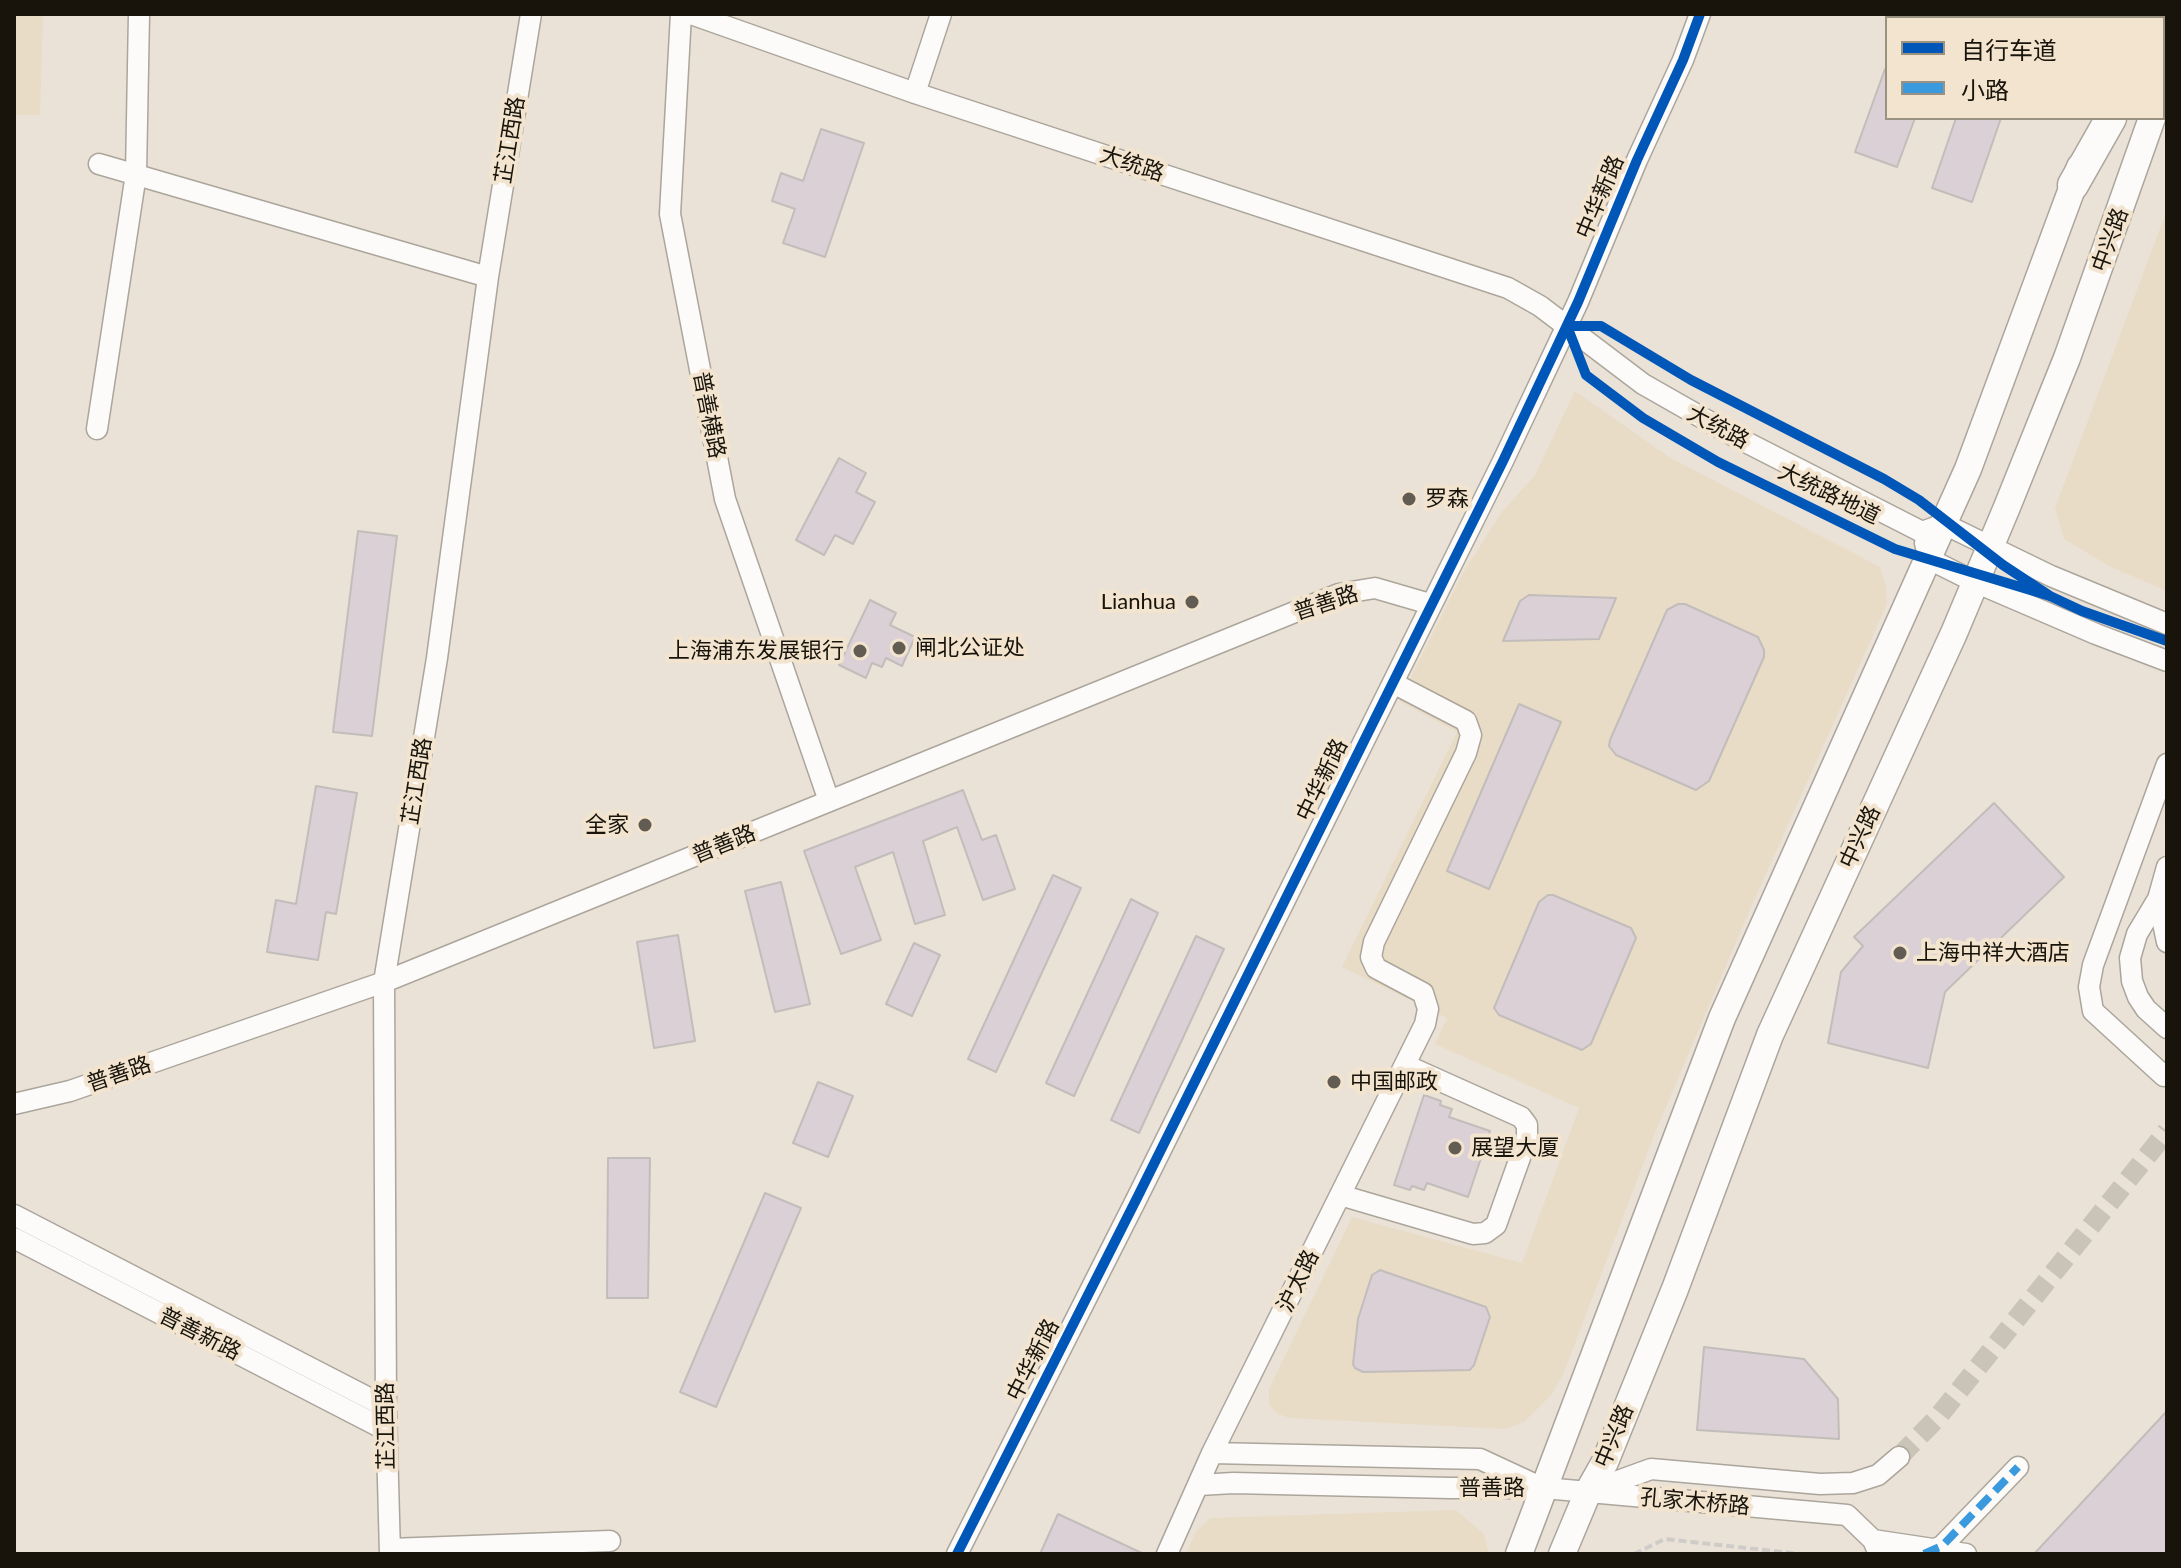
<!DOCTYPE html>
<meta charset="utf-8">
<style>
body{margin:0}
#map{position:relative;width:2181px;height:1568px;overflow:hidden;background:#eae2d6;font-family:Lato,"Noto Sans SC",sans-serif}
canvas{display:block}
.frame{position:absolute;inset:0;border:16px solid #18140c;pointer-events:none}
.legend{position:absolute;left:1885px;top:16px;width:280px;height:104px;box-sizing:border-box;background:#f2e4ce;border:2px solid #9b9180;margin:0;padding:10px 14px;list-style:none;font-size:24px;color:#18140c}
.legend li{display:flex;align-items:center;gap:16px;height:40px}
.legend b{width:40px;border:2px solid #9b9180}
</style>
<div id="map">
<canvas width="2181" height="1568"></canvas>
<div class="frame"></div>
<ul class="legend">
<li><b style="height:10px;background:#0057b8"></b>自行车道</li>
<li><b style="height:10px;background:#3b9ade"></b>小路</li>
</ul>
</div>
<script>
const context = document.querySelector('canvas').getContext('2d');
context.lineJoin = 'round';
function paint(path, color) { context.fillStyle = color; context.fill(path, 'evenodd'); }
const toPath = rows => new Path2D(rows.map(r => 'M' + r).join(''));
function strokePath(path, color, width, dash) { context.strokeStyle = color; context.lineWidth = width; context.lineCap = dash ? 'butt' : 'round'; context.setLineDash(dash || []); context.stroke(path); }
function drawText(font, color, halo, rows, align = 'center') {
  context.font = font + ' Lato,"Noto Sans SC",sans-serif'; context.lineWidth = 8; context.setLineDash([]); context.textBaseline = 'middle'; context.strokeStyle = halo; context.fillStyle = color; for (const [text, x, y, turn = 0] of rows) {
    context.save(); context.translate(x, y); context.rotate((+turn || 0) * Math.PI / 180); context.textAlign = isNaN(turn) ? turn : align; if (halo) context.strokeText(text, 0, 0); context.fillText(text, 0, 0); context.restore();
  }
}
paint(toPath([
 [14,14,43,14,40,115,14,115],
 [2009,14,2095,14,2094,18,2020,18],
 [2167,210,2167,591,2111,567,2064,539,2055,508],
 [1575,391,1669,457,1880,567,1886,587,1887,604,1748,914,1655,1133,1563,1375,1552,1394,1524,1422,1506,1429,1290,1418,1278,1414,1269,1405,1269,1389,1352,1217,1522,1263,1579,1108,1435,1044,1447,1018,1342,967,1457,732,1399,701,1464,571,1501,513,1535,475],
 [1456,1510,1484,1534,1489,1554,1186,1554,1196,1531,1210,1518]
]), '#e9dcc7');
const building = toPath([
 [1885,69,1887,70,1887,118,1915,118,1897,167,1855,152,1885,69],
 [1956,118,2001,118,1972,202,1932,188,1956,118],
 [821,129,864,143,825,257,783,243,795,209,772,201,781,173,803,181,821,129],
 [839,458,866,473,856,492,875,502,853,544,835,535,824,555,796,540,839,458],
 [358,531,397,536,372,736,333,732,358,531],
 [1529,595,1616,598,1599,639,1503,641,1520,601,1529,595],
 [870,600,896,613,890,625,915,637,902,666,886,658,882,667,872,663,866,678,839,665,870,600],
 [1678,604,1685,604,1758,637,1764,650,1764,657,1709,781,1696,790,1616,755,1609,746,1610,740,1667,610,1678,604],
 [1519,704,1561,722,1489,889,1447,871,1519,704],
 [316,786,357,793,336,914,326,912,318,960,267,952,276,900,296,904,316,786],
 [963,790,982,840,996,835,1015,889,983,900,957,827,923,841,945,915,915,924,893,852,855,867,881,940,841,954,804,851,963,790],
 [1994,803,2064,877,1945,992,1928,1068,1828,1043,1841,972,1863,946,1854,937,1994,803],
 [1053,875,1081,888,996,1072,968,1059,1053,875],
 [781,882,810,1004,775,1012,745,891,781,882],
 [1548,895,1553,895,1631,928,1636,938,1591,1044,1582,1050,1499,1015,1494,1008,1539,902,1548,895],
 [1131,899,1158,913,1074,1096,1046,1083,1131,899],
 [678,935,695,1041,654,1048,637,942,678,935],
 [1196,936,1224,949,1139,1133,1111,1120,1196,936],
 [914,943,940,955,912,1016,886,1004,914,943],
 [818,1082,853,1096,828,1157,793,1143,818,1082],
 [1424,1095,1441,1101,1440,1105,1452,1109,1449,1117,1490,1131,1468,1197,1427,1183,1424,1190,1412,1186,1410,1190,1394,1185,1424,1095],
 [608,1158,650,1158,648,1298,607,1298,608,1158],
 [765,1193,801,1208,716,1407,680,1392,765,1193],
 [1380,1270,1486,1307,1490,1317,1474,1365,1470,1370,1363,1372,1355,1368,1353,1364,1358,1319,1372,1275,1380,1270],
 [1704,1347,1804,1359,1838,1399,1839,1439,1697,1430,1704,1347],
 [2167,1411,2167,1554,2034,1554,2167,1411],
 [1058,1514,1144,1554,1040,1554,1058,1514]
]);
paint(building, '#dad0d5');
strokePath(building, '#c2bdbb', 2);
strokePath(toPath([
 [1899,1457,1938,1417,2167,1131]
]), '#cac3b8', 20, [20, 10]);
const minor = toPath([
 [681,14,670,214,725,499,829,801],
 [691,14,915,93,1508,288,1540,306,1643,384,1736,437,1922,532,1944,524,2051,576,2167,624],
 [915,93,941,14],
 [99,164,488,277],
 [97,429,136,174,139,14],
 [1925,543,1929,559,1975,582,2096,634,2167,661],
 [2167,867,2158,899,2137,934,2130,958,2132,981,2138,997,2146,1009,2167,1028],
 [2158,899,2167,942],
 [2164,1076,2093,1011,2089,987,2093,965,2167,764],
 [14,1104,70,1091,384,982,1339,594,1375,588,1430,604],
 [1340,1195,1473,1234,1485,1233,1496,1225,1527,1138,1527,1125,1521,1117,1405,1065],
 [14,1215,386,1407],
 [14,1238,386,1430],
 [1212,1453,1480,1459,1536,1485],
 [1199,1485,1233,1483,1450,1488,1544,1488,1847,1515,1873,1540,1879,1554],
 [1596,1489,1651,1469,1820,1484,1853,1483,1878,1475,1899,1457],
 [1873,1540,1966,1554],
 [390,1549,610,1541],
 [390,1554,386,1407,384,982,437,658,488,277,531,14],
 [957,1554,1136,1200,1503,461,1578,302,1637,160,1683,60,1700,14],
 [1167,1554,1212,1453,1425,1024,1428,1009,1423,993,1376,968,1371,957,1374,942,1466,753,1471,735,1466,721,1393,683],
 [1924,1554,1942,1546,2018,1467]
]);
const major = toPath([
 [2132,18,2133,14],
 [2163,86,2167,75],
 [1519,1554,1722,1018,1968,469,2080,167],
 [1562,1554,1588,1492,1605,1462,1675,1289,1770,1035,1954,633,2007,507,2067,358,2152,118]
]);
const highway = toPath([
 [2162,18,2164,14],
 [2073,185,2111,118]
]);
strokePath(minor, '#aba59c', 23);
strokePath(major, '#aba59c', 29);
strokePath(highway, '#aba59c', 33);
strokePath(toPath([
 [1634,1554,1665,1539,1801,1554]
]), '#cecbc8', 4, [8, 4]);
strokePath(minor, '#fcfbf9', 20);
strokePath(major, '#fcfbf9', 26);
strokePath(highway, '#fcfbf9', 30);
strokePath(toPath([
 [1924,1554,1942,1546,2018,1467]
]), '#3b9ade', 8, [16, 8]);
strokePath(toPath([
 [2050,596,2003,565,1919,500,1884,479,1691,380,1601,326,1567,326,1586,375,1643,418,1718,462,1895,549,2050,596,2082,611,2167,641],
 [957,1554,1136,1200,1503,461,1578,302,1637,160,1683,60,1700,14]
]), '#0057b8', 10);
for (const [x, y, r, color] of [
 [1409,499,8,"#625c53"],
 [1192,602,8,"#625c53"],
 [899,648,8,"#625c53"],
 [860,651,8,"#625c53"],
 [645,825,8,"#625c53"],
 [1900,953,8,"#625c53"],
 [1334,1082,8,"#625c53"],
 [1455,1148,8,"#625c53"]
]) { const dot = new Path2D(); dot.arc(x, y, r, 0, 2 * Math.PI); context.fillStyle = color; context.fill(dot); strokePath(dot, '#f2e4ce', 3); }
drawText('22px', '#18140c', '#f2e4ce', [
 ["芷江西路",510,140,-81],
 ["大统路",1132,164,18],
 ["中华新路",1600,197,-67],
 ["中兴路",2110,240,-70],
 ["普善横路",709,415,79],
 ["大统路",1718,427,28],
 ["大统路地道",1829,494,26],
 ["普善路",1326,603,-18],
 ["中华新路",1322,780,-64],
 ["芷江西路",417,781,-81],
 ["中兴路",1860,837,-65],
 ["普善路",724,844,-22],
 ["普善路",119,1074,-19],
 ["沪太路",1298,1281,-64],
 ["普善新路",200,1334,27],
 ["中华新路",1033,1360,-63],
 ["芷江西路",386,1426,-91],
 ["中兴路",1614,1436,-67],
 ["普善路",1492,1488],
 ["孔家木桥路",1695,1502,5]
]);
drawText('22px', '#18140c', '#f2e4ce', [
 ["罗森",1425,499],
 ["Lianhua",1176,602,"right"],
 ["闸北公证处",915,648],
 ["上海浦东发展银行",844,651,"right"],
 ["全家",629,825,"right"],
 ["上海中祥大酒店",1916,953],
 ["中国邮政",1350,1082],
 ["展望大厦",1471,1148]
], 'left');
</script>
